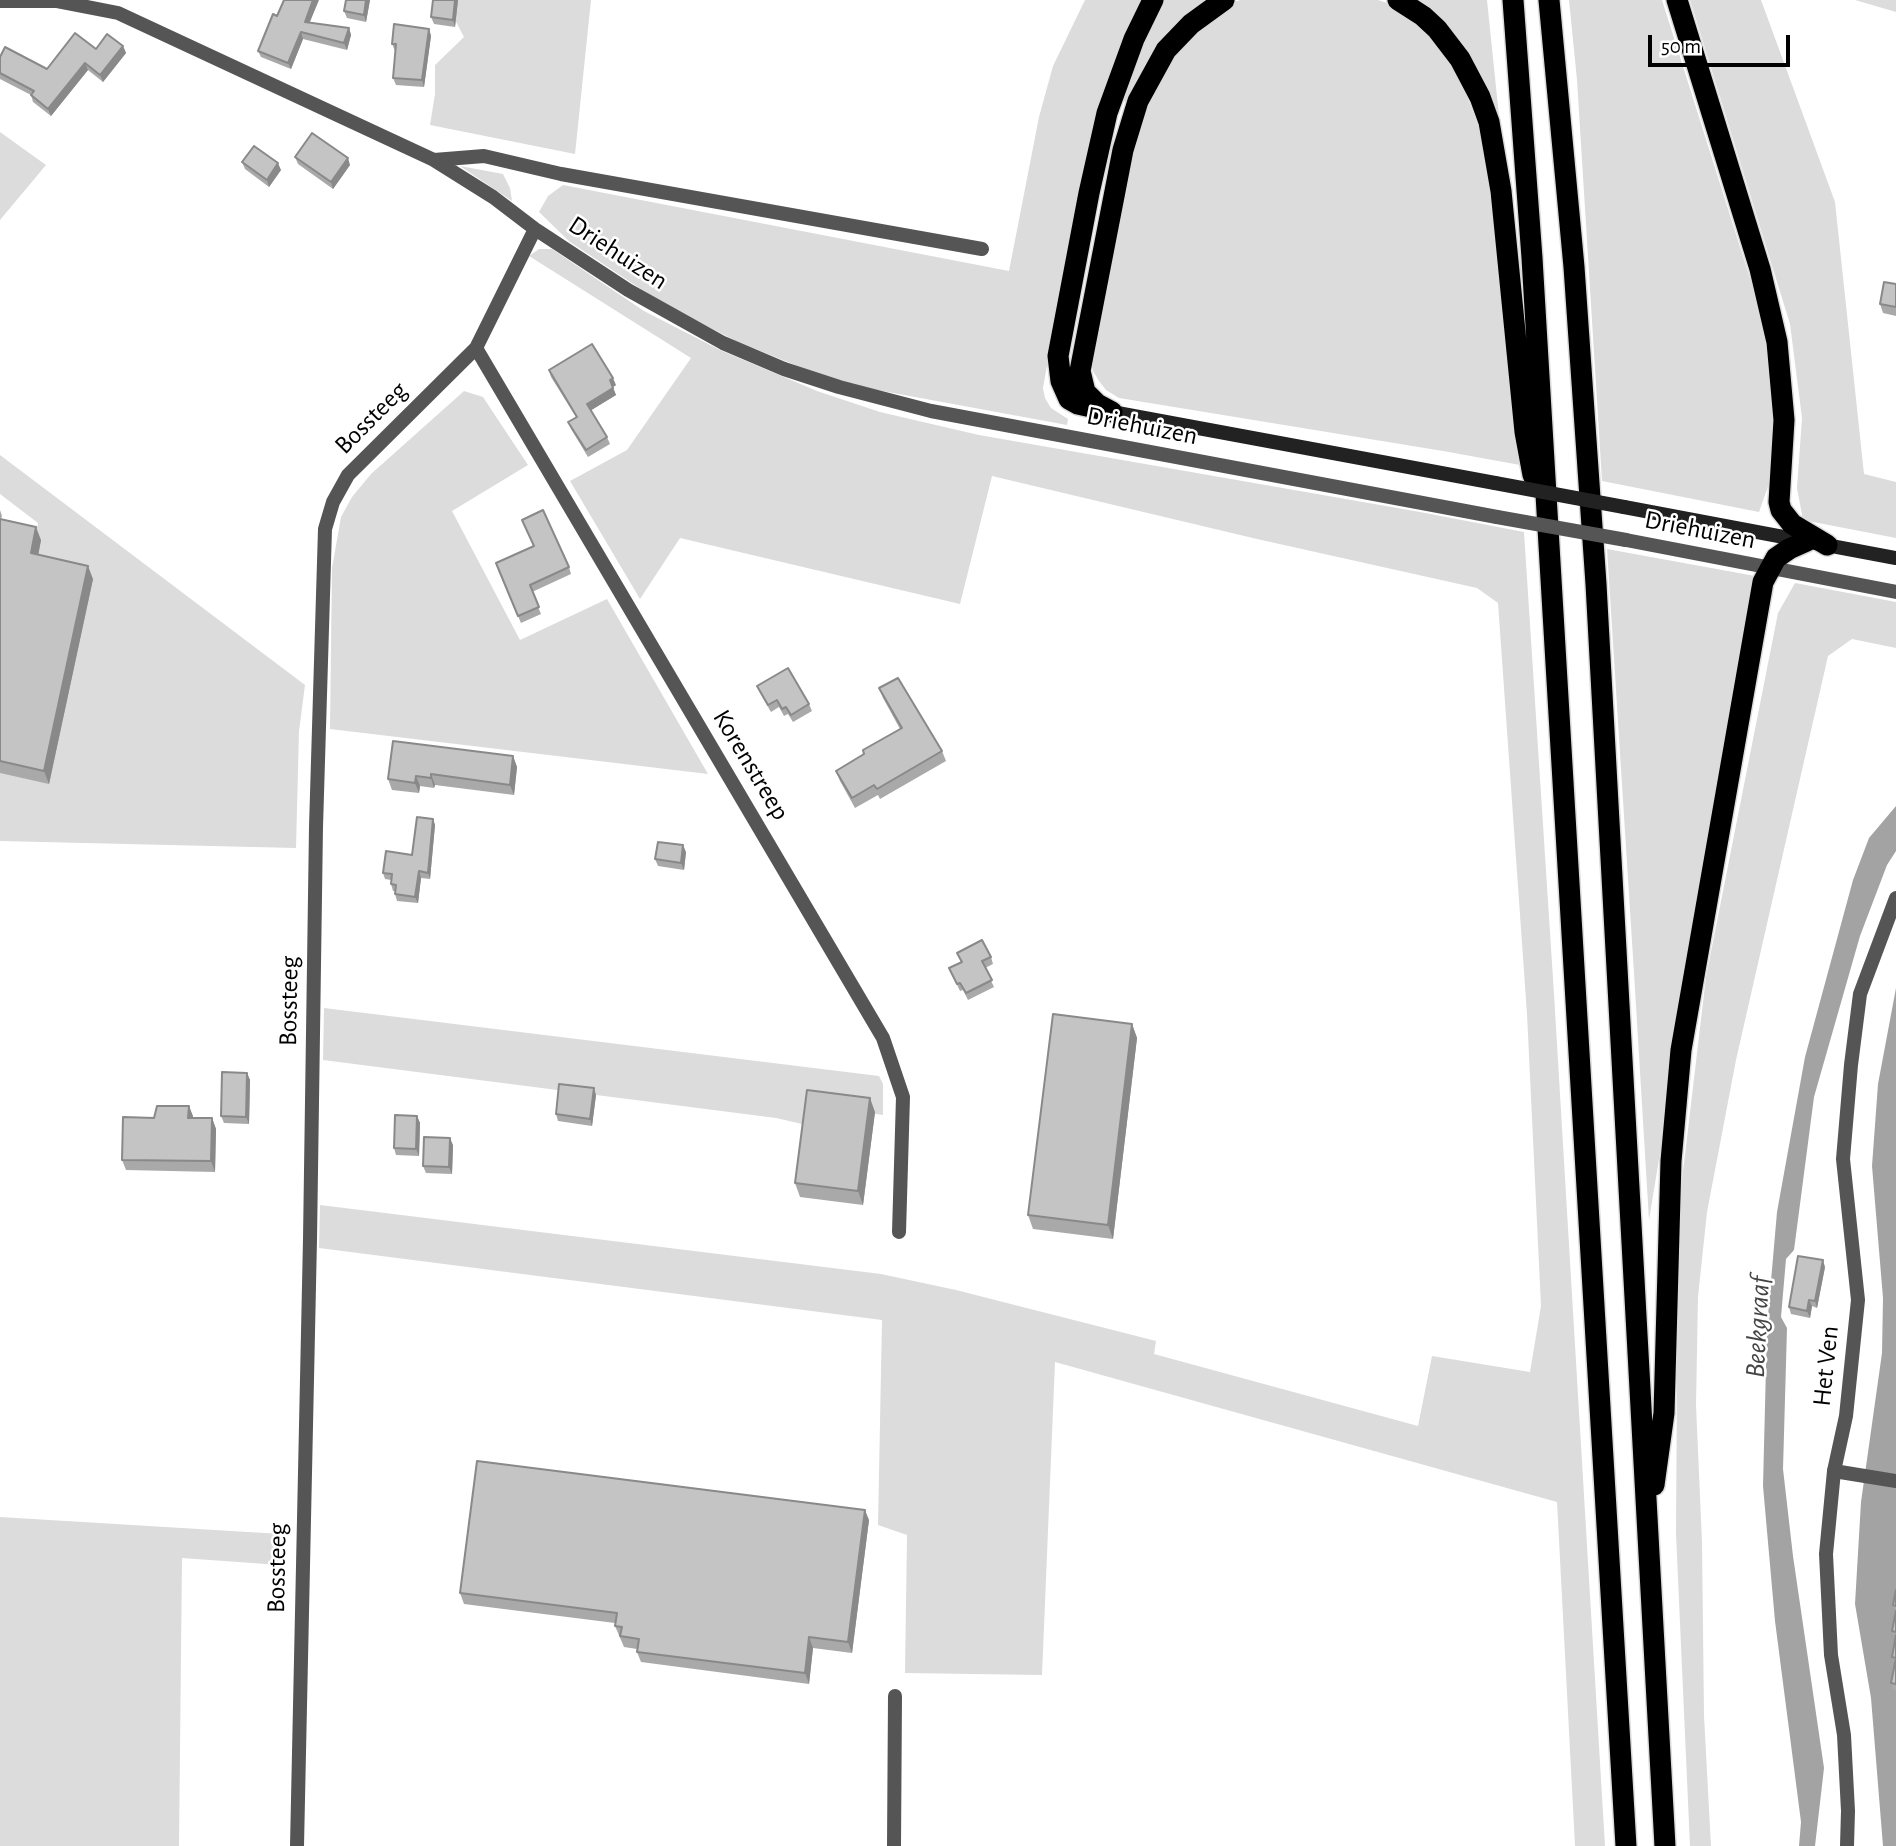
<!DOCTYPE html>
<style>
body{margin:0}
#map{position:relative;width:1896px;height:1846px;overflow:hidden;background:#fff;font-family:"Alegreya Sans",sans-serif}
canvas{display:block}
.scale{position:absolute;left:1648px;top:35px;width:142px;height:32px;box-sizing:border-box;border:4px solid #000;border-top:0;padding-left:9px;font-size:21px;line-height:24px;white-space:nowrap;color:#000;-webkit-text-stroke:5px #fff;paint-order:stroke}
</style>
<div id="map">
<canvas width="1896" height="1846"></canvas>
<div class="scale">50 m</div>
</div>
<script>
const context = document.querySelector('canvas').getContext('2d');
context.lineJoin = 'round';
function paint(path, color) { context.fillStyle = color; context.fill(path, 'evenodd'); }
const toPath = rows => new Path2D(rows.map(r => 'M' + r).join(''));
function strokePath(path, color, width, dash) { context.strokeStyle = color; context.lineWidth = width; context.lineCap = dash ? 'butt' : 'round'; context.setLineDash(dash || []); context.stroke(path); }
function drawText(font, color, halo, rows, align = 'center') {
  context.font = font + ' "Alegreya Sans",sans-serif'; context.lineWidth = 5; context.setLineDash([]); context.textBaseline = 'middle'; context.strokeStyle = halo; context.fillStyle = color; for (const [text, x, y, turn = 0] of rows) {
    context.save(); context.translate(x, y); context.rotate((+turn || 0) * Math.PI / 180); context.textAlign = isNaN(turn) ? turn : align; if (halo) context.strokeText(text, 0, 0); context.fillText(text, 0, 0); context.restore();
  }
}
paint(toPath([
 [456,0,591,0,575,154,430,125,435,94,435,65,464,37,454,18],
 [1085,0,1146,0,1058,303,1043,388,1045,398,1051,408,1068,419,1067,425,839,383,736,341,662,303,570,242,539,212,548,196,563,185,1009,271,1039,117,1053,66],
 [1162,0,1207,0,1188,14,1165,36,1147,63,1129,103,1118,99],
 [1240,0,1378,0,1390,4,1427,31,1442,49,1461,81,1483,139,1497,224,1520,465,1443,451,1119,398,1106,390,1099,381,1093,371,1091,355,1124,174,1151,92,1185,40,1232,3],
 [1412,0,1487,0,1502,145],
 [1569,0,1662,0,1765,326,1775,381,1771,478,1759,512,1602,481,1577,80],
 [1690,0,1761,0,1835,202,1864,474,1896,482,1896,538,1803,520,1797,488,1802,418,1790,324],
 [1855,0,1896,0,1896,12],
 [0,132,46,165,0,220],
 [460,166,503,174,510,188,512,201],
 [539,249,552,249,644,311,720,350,817,391,880,412,979,435,1420,512,1524,532,1554,994,1605,1846,1575,1846,1557,1502,1055,1362,1042,1675,905,1673,907,1535,878,1525,882,1320,319,1248,320,1205,881,1274,956,1290,1156,1341,1154,1354,1418,1426,1432,1356,1530,1372,1541,1306,1527,1014,1498,603,1477,588,1257,539,992,476,960,604,680,538,640,599,570,481,627,450,691,358,529,256],
 [464,391,483,397,528,465,452,511,520,640,607,599,708,774,330,729,332,568,341,517,352,497,371,474],
 [0,455,305,685,299,731,296,848,0,841,0,701,38,523,0,494],
 [1607,549,1755,576,1649,1220,1634,973],
 [1795,583,1896,602,1896,648,1852,639,1828,656,1736,1060,1707,1212,1698,1297,1696,1405,1702,1542,1704,1716,1711,1846,1690,1846,1676,1534,1678,1214,1706,977,1778,613],
 [324,1008,879,1076,883,1084,883,1115,810,1104,802,1124,776,1118,323,1060],
 [0,1517,281,1534,280,1565,182,1558,179,1846,0,1846]
]), '#dcdcdc');
paint(toPath([
 [1896,806,1896,851,1887,865,1860,936,1814,1097,1794,1250,1786,1259,1781,1317,1787,1328,1783,1469,1793,1556,1824,1768,1815,1846,1799,1846,1801,1822,1775,1621,1763,1486,1767,1327,1777,1212,1805,1057,1853,880,1869,838],
 [1896,988,1896,1846,1883,1846,1871,1698,1855,1604,1861,1502,1882,1353,1883,1298,1872,1166,1878,1084]
]), '#a3a3a3');
const motorway = toPath([
 [1398,0,1423,16,1437,29,1460,59,1480,97,1489,122,1501,191,1525,432,1533,475],
 [1513,0,1532,258,1626,1846],
 [1549,0,1574,267,1596,584,1665,1846],
 [1677,0,1760,269,1777,342,1784,420,1779,502,1781,510,1792,524,1827,545],
 [1100,409,1078,404,1069,399,1061,381,1058,356,1089,193,1107,113,1134,39,1153,0],
 [1112,412,1097,404,1085,392,1080,371,1123,150,1138,101,1166,50,1191,24,1224,0],
 [1654,1485,1664,1413,1671,1161,1681,1050,1763,582,1776,558,1789,549,1807,541]
]);
strokePath(motorway, '#dbdbdb', 24);
strokePath(toPath([
 [894,1846,895,1696]
]), '#555', 14);
strokePath(toPath([
 [0,1,56,1,118,13,434,160,493,197,535,229,628,290,723,343,784,369,839,387,931,411,1497,517],
 [434,160,484,156,561,174,982,249],
 [476,348,883,1038,903,1097,899,1232],
 [1626,540,1896,592],
 [1834,1471,1896,1481],
 [297,1846,310,1239,316,827,325,529,333,502,348,475,476,348,535,229]
]), '#555', 14);
strokePath(toPath([
 [1847,1846,1848,1811,1844,1735,1831,1655,1826,1554,1834,1471,1846,1416,1858,1300,1843,1159,1851,1065,1860,994,1896,898]
]), '#555', 14);
strokePath(toPath([
 [1112,412,1495,483],
 [1624,507,1896,558]
]), '#222', 14);
strokePath(motorway, '#000', 21);
strokePath(toPath([
 [1497,517,1626,540]
]), '#555', 14);
strokePath(toPath([
 [1495,483,1624,507]
]), '#222', 14);
paint(toPath([
 [346,0,370,0,366,22,347,18,344,11],
 [458,0,455,27,434,24,431,17],
 [277,16,309,23,349,28,351,35,347,50,303,39,291,69,261,57,258,51],
 [429,29,431,36,424,87,396,85,393,78,395,51,392,44],
 [123,46,126,53,103,82,88,70,51,116,33,102,31,95,0,79,0,57,47,69,96,49],
 [295,157,350,165,333,189,298,164],
 [242,162,281,170,269,187,245,169],
 [1896,284,1896,316,1883,313,1880,304],
 [549,370,616,385,613,387,616,395,591,410,607,437,610,444,588,457,571,429,568,422,576,417,551,377],
 [0,510,2,516,1,519,41,540,38,555,93,579,49,784,0,773],
 [522,520,569,567,571,574,532,592,541,614,521,623,498,570,534,547],
 [757,686,809,704,812,711,793,722,788,714,784,716,779,707,771,712,760,693],
 [879,688,942,751,946,761,880,799,878,795,855,808,840,781,836,771,864,754,900,729,883,698],
 [513,756,517,767,514,795,435,785,434,788,420,786,419,793,392,790,388,779],
 [433,819,435,825,430,879,421,878,418,903,397,901,395,894,395,891,393,891,391,884,391,880,385,879,383,873,412,855],
 [686,852,684,870,658,866,655,859],
 [957,953,991,957,993,964,985,968,994,987,968,1000,963,990,960,991,949,968,961,962],
 [1132,1024,1137,1038,1113,1239,1033,1229,1028,1215],
 [247,1073,250,1080,249,1124,224,1123,221,1116],
 [596,1095,592,1126,558,1121,556,1114],
 [189,1106,193,1118,212,1118,216,1129,215,1172,126,1170,122,1160,154,1118],
 [875,1112,863,1205,800,1197,795,1183],
 [417,1116,420,1123,419,1156,396,1155,394,1148],
 [453,1145,452,1174,426,1173,423,1166],
 [1825,1267,1817,1308,1812,1306,1810,1318,1791,1314,1789,1307],
 [869,1520,852,1653,813,1648,809,1684,641,1662,637,1652,637,1649,624,1647,615,1626,615,1623,464,1604,460,1593],
 [1896,1590,1896,1690,1893,1690,1891,1683,1894,1664,1892,1657,1895,1638,1892,1631,1896,1612,1893,1605]
]), '#a9a9a9');
paint(toPath([
 [313,0,319,0,307,29,305,22],
 [366,0,370,0,366,22,364,15],
 [455,0,458,0,455,27,453,20],
 [349,28,351,35,347,50,344,43],
 [429,29,431,36,424,87,422,80],
 [301,32,303,39,291,69,288,63],
 [123,46,126,53,103,82,100,75],
 [85,63,88,70,51,116,48,109],
 [348,158,350,165,333,189,331,182],
 [278,163,281,170,269,187,267,180],
 [613,378,616,385,613,387,610,380],
 [613,388,616,395,590,411,587,404],
 [36,527,41,540,36,567,31,553],
 [88,566,93,579,49,784,44,771],
 [513,756,517,767,514,795,510,785],
 [431,774,435,785,434,788,431,778],
 [416,776,420,786,419,793,415,783],
 [433,819,435,825,430,879,428,873],
 [683,845,686,852,684,870,681,863],
 [419,871,421,878,418,903,415,897],
 [1132,1024,1137,1038,1113,1239,1108,1225],
 [247,1073,250,1080,249,1124,246,1117],
 [594,1088,596,1095,592,1126,590,1119],
 [870,1098,875,1112,863,1205,858,1191],
 [189,1106,193,1116,192,1128,188,1118],
 [417,1116,420,1123,419,1156,416,1149],
 [212,1118,216,1129,215,1172,211,1161],
 [450,1138,453,1145,452,1174,449,1167],
 [1823,1260,1825,1267,1817,1308,1815,1301],
 [1809,1300,1812,1306,1810,1318,1807,1311],
 [865,1510,869,1520,852,1653,848,1642],
 [809,1637,813,1648,809,1684,805,1673]
]), '#898989');
const building = toPath([
 [284,0,313,0,305,22,349,28,344,43,301,32,288,63,258,51,273,14,277,16,284,0],
 [346,0,366,0,364,15,344,11,346,0],
 [433,0,455,0,453,20,431,17,433,0],
 [394,24,429,29,422,80,393,78,396,44,392,44,394,24],
 [75,33,96,49,107,34,123,46,100,75,85,63,48,109,31,95,34,91,0,73,0,57,5,47,47,69,75,33],
 [312,133,348,158,331,182,295,157,312,133],
 [254,146,278,163,267,180,242,162,254,146],
 [1884,282,1896,284,1896,307,1880,304,1884,282],
 [592,344,613,378,610,380,613,388,587,404,607,437,586,450,568,422,577,417,549,370,592,344],
 [543,510,569,567,530,585,539,607,518,616,496,563,534,546,522,520,543,510],
 [0,519,36,527,31,553,88,566,44,771,0,761,0,519],
 [788,668,809,704,791,715,786,707,782,709,777,700,768,705,757,686,788,668],
 [898,678,942,751,877,789,874,785,852,798,836,771,864,754,863,750,902,728,879,688,898,678],
 [393,741,513,756,510,785,431,774,431,778,416,776,415,783,388,779,393,741],
 [417,817,433,819,428,873,419,871,415,897,395,894,396,885,391,884,392,874,383,873,386,851,412,855,417,817],
 [658,842,683,845,681,863,655,859,658,842],
 [982,940,991,957,982,961,992,980,966,993,960,983,957,984,949,968,962,962,957,953,982,940],
 [1053,1014,1132,1024,1108,1225,1028,1215,1053,1014],
 [222,1072,247,1073,246,1117,221,1116,222,1072],
 [559,1084,594,1088,590,1119,556,1114,559,1084],
 [807,1090,870,1098,858,1191,795,1183,807,1090],
 [157,1106,189,1106,188,1118,212,1118,211,1161,122,1160,123,1117,154,1118,157,1106],
 [395,1115,417,1116,416,1149,394,1148,395,1115],
 [424,1137,450,1138,449,1167,423,1166,424,1137],
 [1798,1256,1823,1260,1815,1301,1809,1300,1807,1311,1789,1307,1798,1256],
 [477,1461,865,1510,848,1642,809,1637,805,1673,637,1652,639,1639,620,1636,622,1627,615,1626,617,1613,460,1593,477,1461],
 [1896,1590,1896,1606,1893,1605,1896,1590],
 [1896,1611,1896,1632,1892,1631,1896,1611],
 [1896,1635,1896,1684,1891,1683,1896,1658,1892,1657,1896,1635]
]);
paint(building, '#c4c4c4');
strokePath(building, '#898989', 2);
drawText('26px', '#000', '#fff', [
 ["Driehuizen",618,253,33],
 ["Bossteeg",371,418,-45],
 ["Driehuizen",1142,426,11],
 ["Driehuizen",1700,530,11],
 ["Korenstreep",751,765,59],
 ["Bossteeg",289,1001,-89],
 ["Het Ven",1826,1366,-84],
 ["Bossteeg",277,1568,-89]
]);
drawText('italic 28px', '#444', '#fff', [
 ["Beekgraaf",1758,1327,-87]
]);
</script>
